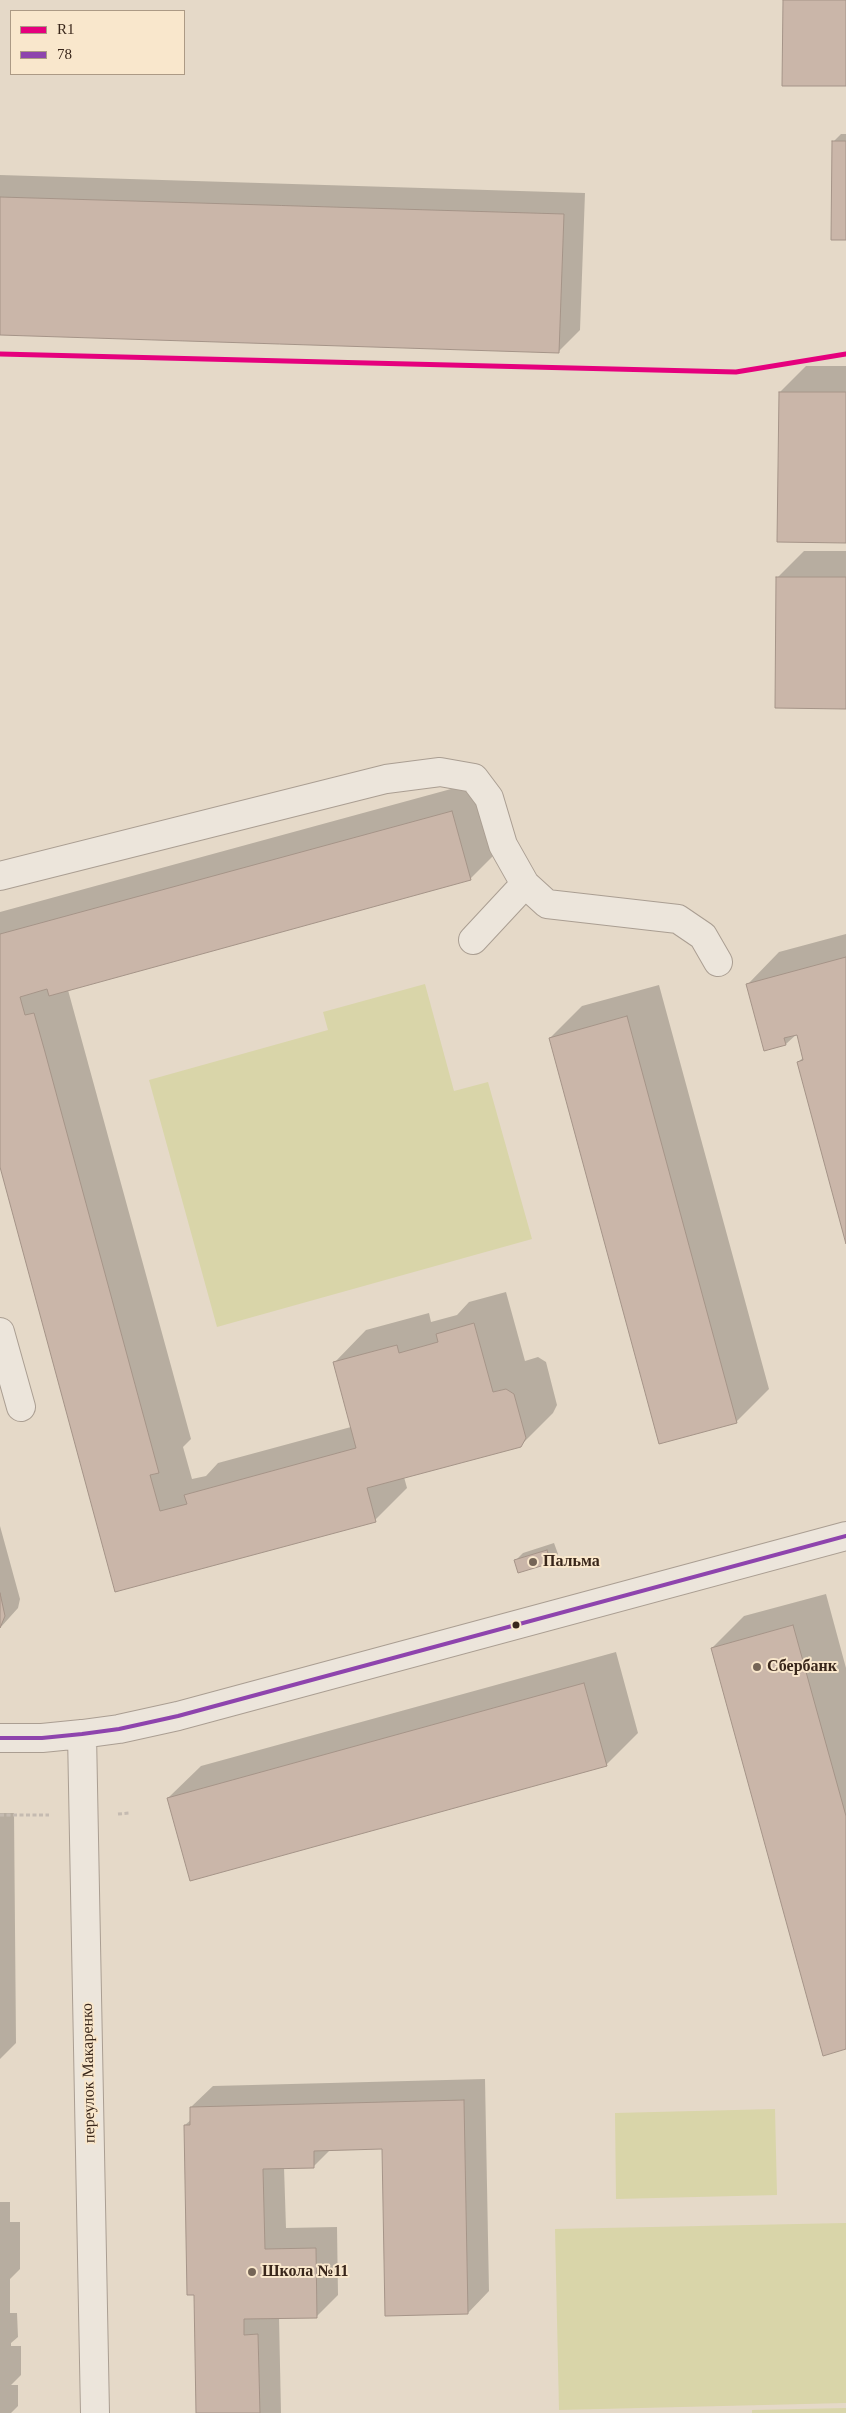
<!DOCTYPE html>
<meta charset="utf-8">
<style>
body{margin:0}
#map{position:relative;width:846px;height:2413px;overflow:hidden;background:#e5d9c8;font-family:Georgia,serif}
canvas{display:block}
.legend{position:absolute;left:10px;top:10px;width:175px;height:65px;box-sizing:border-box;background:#f9e7cc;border:1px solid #ac9a85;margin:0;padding:6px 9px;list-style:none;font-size:15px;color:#39261a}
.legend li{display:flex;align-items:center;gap:10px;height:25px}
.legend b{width:25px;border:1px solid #ac9a85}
</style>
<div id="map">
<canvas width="846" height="2413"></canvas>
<ul class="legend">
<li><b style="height:6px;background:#e5007d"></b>R1</li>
<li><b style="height:6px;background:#8e44ad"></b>78</li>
</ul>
</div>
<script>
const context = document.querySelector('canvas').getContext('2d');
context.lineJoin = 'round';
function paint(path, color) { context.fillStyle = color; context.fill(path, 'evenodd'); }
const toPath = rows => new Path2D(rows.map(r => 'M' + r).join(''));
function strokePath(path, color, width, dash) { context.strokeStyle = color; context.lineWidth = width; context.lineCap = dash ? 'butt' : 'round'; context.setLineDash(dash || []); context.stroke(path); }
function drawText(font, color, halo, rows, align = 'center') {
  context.font = font + ' Georgia,serif'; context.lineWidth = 4; context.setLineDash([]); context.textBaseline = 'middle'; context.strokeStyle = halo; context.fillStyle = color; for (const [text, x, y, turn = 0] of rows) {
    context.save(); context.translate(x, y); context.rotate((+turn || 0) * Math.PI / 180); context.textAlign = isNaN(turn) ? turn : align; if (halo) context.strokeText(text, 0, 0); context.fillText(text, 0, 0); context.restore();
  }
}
paint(toPath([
 [425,984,454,1091,488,1082,532,1239,217,1327,149,1080,328,1030,323,1012],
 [775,2109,777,2195,616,2199,615,2113],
 [846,2223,846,2403,559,2410,555,2229],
 [846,2408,846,2413,752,2413,752,2410]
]), '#d9d5a9');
paint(toPath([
 [841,134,846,134,846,238,834,141],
 [0,175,585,193,580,330,559,351,0,334],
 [806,366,846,366,846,541,780,392],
 [804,551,846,551,846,707,778,577],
 [484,780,502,847,470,879,68,990,191,1439,183,1447,192,1479,206,1476,218,1463,351,1427,334,1363,366,1330,429,1313,431,1322,457,1315,469,1302,506,1292,525,1361,538,1357,546,1362,557,1405,553,1413,520,1446,404,1477,407,1488,375,1520,116,1591,0,1163,0,912],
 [846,934,846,1240,798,1062,804,1057,798,1033,786,1044,747,985,779,952],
 [659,985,769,1389,736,1422,550,1038,582,1006],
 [0,1526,20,1599,18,1608,0,1628],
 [554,1543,558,1554,550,1562,515,1561,523,1553],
 [826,1594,846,1668,846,2048,712,1648,744,1616],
 [616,1652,638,1733,606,1765,168,1798,201,1766],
 [0,1813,14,1813,16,2043,0,2059],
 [485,2079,489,2291,468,2313,383,2148,331,2149,314,2166,284,2167,286,2228,337,2227,338,2295,317,2316,279,2317,281,2413,198,2413,195,2293,185,2125,192,2119,191,2107,213,2086],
 [0,2202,10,2202,10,2222,20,2222,20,2269,10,2279,10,2313,17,2313,18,2337,11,2343,11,2346,21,2346,21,2375,11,2385,18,2385,18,2406,11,2413,0,2413]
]), '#0003');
const building = toPath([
 [783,0,846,0,846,86,782,86,783,0],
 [832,141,846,141,846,240,831,240,832,141],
 [0,197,564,214,559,353,0,335,0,197],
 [779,392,846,392,846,543,777,542,779,392],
 [776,577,846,577,846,709,775,708,776,577],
 [452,811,471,880,49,996,47,989,20,997,25,1015,34,1013,45,1052,159,1473,150,1475,160,1511,187,1504,184,1495,356,1448,333,1362,397,1345,399,1353,438,1342,436,1334,474,1323,493,1392,506,1389,514,1394,526,1438,521,1447,367,1488,376,1522,115,1592,0,1167,0,934,452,811],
 [846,957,846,1244,797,1062,803,1060,797,1035,784,1038,786,1045,764,1051,746,984,846,957],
 [627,1016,737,1423,659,1444,549,1038,627,1016],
 [547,1550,551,1563,518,1573,514,1560,547,1550],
 [0,1593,5,1616,0,1628,0,1593],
 [793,1625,846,1816,846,2049,823,2056,711,1648,793,1625],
 [584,1683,607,1766,190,1881,167,1798,584,1683],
 [464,2100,468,2314,385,2316,382,2149,314,2151,314,2168,263,2169,265,2249,316,2248,317,2318,244,2319,244,2335,258,2334,260,2413,196,2413,194,2295,187,2295,184,2125,190,2125,190,2107,464,2100]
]);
paint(building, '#cab6a9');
strokePath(building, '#a59488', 1);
const minor = toPath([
 [0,876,386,779,440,772,474,778,489,798,503,845,525,884,547,904,678,919,703,936,718,962],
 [473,940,525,884],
 [0,1332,21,1407],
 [82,1734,95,2413],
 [0,1738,42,1738,82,1734,119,1729,178,1716,846,1536]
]);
strokePath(minor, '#aa9e92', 30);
strokePath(toPath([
 [118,1814,129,1813],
 [0,1815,49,1815]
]), '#c5bbb1', 3, [4, 2.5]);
strokePath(minor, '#ece5db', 28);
strokePath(toPath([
 [0,1738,42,1738,82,1734,119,1729,178,1716,846,1536]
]), '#8e44ad', 4);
strokePath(toPath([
 [0,354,736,372,846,354]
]), '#e5007d', 5);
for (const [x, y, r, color] of [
 [533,1562,5,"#756557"],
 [516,1625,4.5,"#39261a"],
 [757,1667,5,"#756557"],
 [252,2272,5,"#756557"]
]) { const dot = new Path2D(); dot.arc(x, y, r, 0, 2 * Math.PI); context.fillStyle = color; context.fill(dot); strokePath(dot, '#f9e7cc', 2); }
drawText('bold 16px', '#39261a', '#f9e7cc', [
 ["Пальма",543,1562],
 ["Сбербанк",767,1667],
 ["Школа №11",262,2272]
], 'left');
drawText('16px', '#39261a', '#f9e7cc', [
 ["переулок Макаренко",89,2073,-91]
]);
</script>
